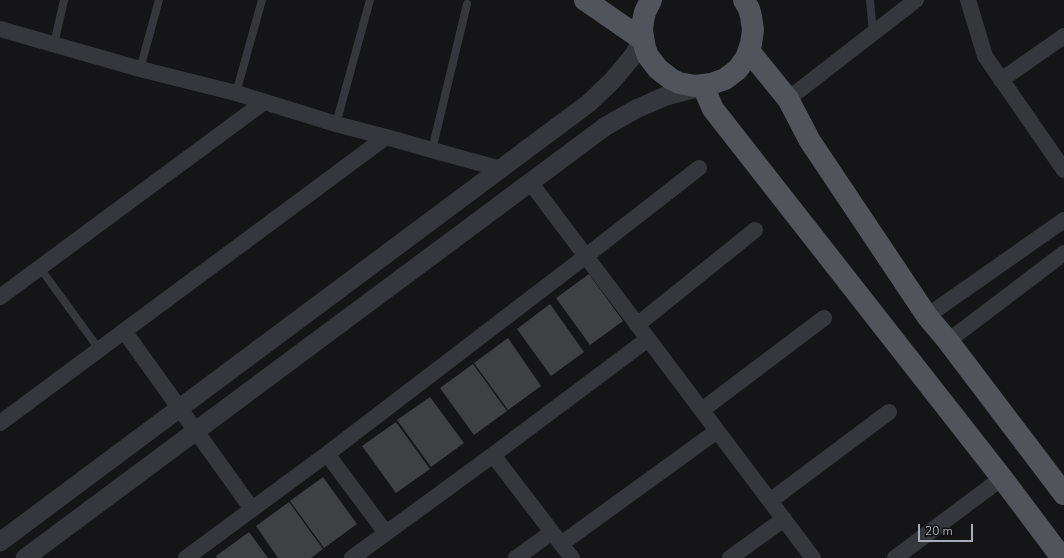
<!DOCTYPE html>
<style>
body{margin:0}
#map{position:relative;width:1064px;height:558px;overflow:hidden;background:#151517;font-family:"Nunito Sans",sans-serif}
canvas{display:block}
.scale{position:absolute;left:918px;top:524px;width:55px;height:18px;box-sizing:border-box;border:2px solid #a7acb7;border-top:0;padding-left:5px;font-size:12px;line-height:14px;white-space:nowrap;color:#a7acb7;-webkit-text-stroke:3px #101012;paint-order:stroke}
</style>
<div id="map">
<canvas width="1064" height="558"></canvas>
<div class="scale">20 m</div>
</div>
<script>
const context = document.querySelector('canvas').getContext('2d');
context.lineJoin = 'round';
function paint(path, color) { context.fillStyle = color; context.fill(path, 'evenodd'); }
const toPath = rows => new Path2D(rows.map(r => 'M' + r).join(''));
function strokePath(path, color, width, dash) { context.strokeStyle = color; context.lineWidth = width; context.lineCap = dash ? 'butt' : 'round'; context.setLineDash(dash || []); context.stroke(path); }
paint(toPath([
 [589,274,623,321,590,345,556,298],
 [550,304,584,352,551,376,517,329],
 [508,338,541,386,508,410,474,363],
 [473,364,507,411,474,435,440,388],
 [430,397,464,443,431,467,397,420],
 [396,422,430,469,396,493,362,446],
 [323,477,357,524,324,548,290,501],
 [289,502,323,549,311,558,278,558,256,526],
 [249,532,268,558,217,558,216,556]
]), '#3f4044');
strokePath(toPath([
 [870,0,873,33],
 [54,44,64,0],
 [140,69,159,0],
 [236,93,262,0],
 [336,124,370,0],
 [432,150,467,4],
 [40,268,99,349]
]), '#36373c', 8);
strokePath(toPath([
 [968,0,985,56,1064,170],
 [0,29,140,69,236,93,336,124,386,137,432,150,501,169],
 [1001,80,1064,36],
 [788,99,916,0],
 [530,182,813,558],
 [0,297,264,102],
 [927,316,1064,220],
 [637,325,755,230],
 [124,331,252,509],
 [948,341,1064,253],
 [702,410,824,318],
 [0,423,386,137],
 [327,454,386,533],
 [493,455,572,558],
 [770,501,889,412],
 [561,544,717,431],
 [186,558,327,454,586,256,699,168],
 [352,558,493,455,648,339],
 [516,558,552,532],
 [730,558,784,519],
 [895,558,1002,478]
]), '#36373c', 16);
strokePath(toPath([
 [0,542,589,103,612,81,633,56,643,40],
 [25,558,606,126,636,109,666,96,700,87]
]), '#36373c', 19);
strokePath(toPath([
 [585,0,643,40],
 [651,0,645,12,643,21,642,31,645,48,648,56,658,69,671,79,679,83,695,86,711,84,725,79,737,70,746,58,751,44,753,30,751,16,749,9,744,0],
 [749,51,788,99,810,141,927,316,948,341,1064,494],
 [703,86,713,109,1002,478,1062,558]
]), '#52545b', 22);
</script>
